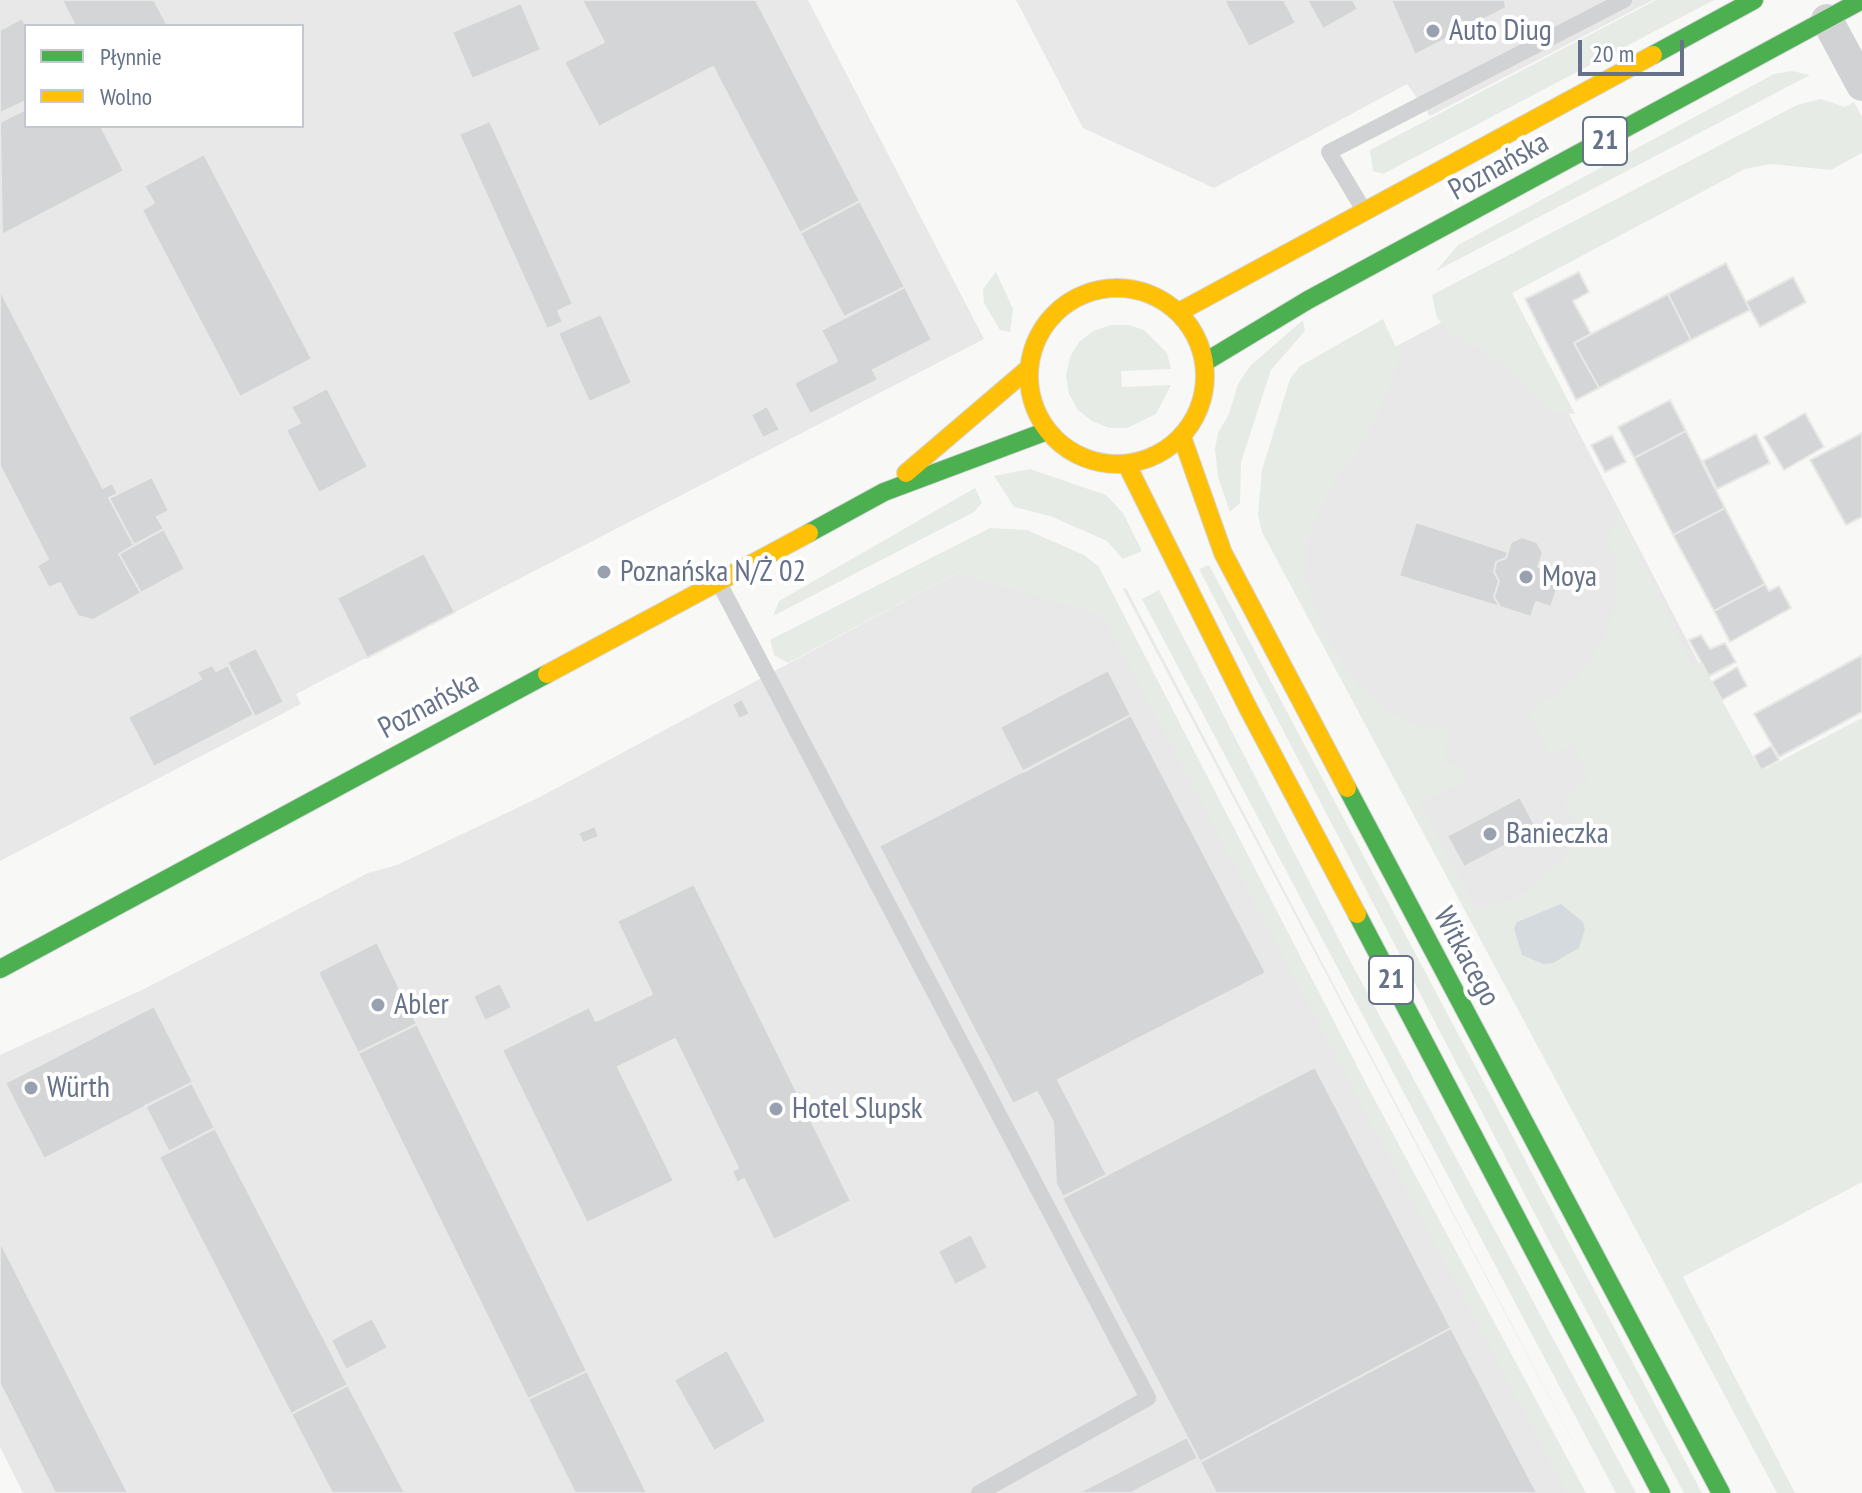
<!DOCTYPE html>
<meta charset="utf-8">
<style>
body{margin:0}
#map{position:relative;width:1862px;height:1493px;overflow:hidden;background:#f8f8f7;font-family:"PT Sans Narrow",sans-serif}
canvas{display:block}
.legend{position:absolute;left:24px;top:24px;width:280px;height:104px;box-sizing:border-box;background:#fff;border:2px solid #c2c7d0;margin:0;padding:10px 14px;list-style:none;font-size:24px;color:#667289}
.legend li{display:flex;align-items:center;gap:16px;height:40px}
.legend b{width:40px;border:2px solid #c2c7d0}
.scale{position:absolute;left:1578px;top:40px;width:106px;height:36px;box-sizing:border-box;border:4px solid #667289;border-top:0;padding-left:10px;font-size:24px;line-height:28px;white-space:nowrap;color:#667289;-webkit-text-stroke:6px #fff;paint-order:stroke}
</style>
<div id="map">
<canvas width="1862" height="1493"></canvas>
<ul class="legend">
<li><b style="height:10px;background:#4caf50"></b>Płynnie</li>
<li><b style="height:10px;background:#ffc107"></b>Wolno</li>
</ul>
<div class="scale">20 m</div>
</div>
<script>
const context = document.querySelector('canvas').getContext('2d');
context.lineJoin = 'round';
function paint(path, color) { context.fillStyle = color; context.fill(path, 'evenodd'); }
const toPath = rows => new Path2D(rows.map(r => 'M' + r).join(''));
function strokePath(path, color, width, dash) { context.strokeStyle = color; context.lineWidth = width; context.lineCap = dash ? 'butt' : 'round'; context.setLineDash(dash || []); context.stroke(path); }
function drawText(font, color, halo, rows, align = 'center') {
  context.font = font + ' "PT Sans Narrow",sans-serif'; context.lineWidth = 8; context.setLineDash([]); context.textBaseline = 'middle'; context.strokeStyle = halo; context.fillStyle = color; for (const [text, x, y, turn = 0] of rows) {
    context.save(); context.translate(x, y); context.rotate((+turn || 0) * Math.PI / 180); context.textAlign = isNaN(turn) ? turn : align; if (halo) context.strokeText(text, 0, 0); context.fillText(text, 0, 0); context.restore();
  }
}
paint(toPath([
 [0,0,808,0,984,339,296,694,301,704,0,861],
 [26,26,302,26,302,126,26,126],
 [1016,0,1653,0,1430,116,1407,84,1214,188,1083,128],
 [1504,289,1753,767,1475,925,1267,531,1312,391],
 [959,572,1103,615,1570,1493,23,1493,0,1447,0,1055,144,989,368,873,397,865,538,798]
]), '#e8e8e9');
paint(toPath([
 [1656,0,1714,0,1383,174,1373,171,1370,150],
 [1792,71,1810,75,1436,271,1458,245,1774,74],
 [1821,99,1845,107,1854,102,1862,117,1862,153,1831,170,1771,164,1745,169,1512,293,1575,414,1547,411,1500,361,1453,335,1437,318,1432,295,1797,105],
 [996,272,1013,309,1010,332,1000,330,984,303,983,289],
 [1383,319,1399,354,1394,375,1369,434,1331,487,1315,518,1308,537,1305,577,1322,630,1356,684,1380,707,1398,717,1419,726,1447,730,1444,765,1463,766,1468,780,1419,803,1475,907,1501,904,1525,893,1565,860,1574,842,1576,828,1564,800,1570,790,1589,780,1574,744,1553,754,1548,752,1529,710,1563,692,1578,678,1601,643,1611,621,1617,591,1614,553,1609,541,1618,510,1692,667,1701,662,1761,771,1862,718,1862,1182,1683,1277,1795,1493,1777,1493,1262,532,1258,515,1262,470,1290,379,1300,366],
 [1303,320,1305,331,1271,370,1241,462,1240,503,1230,512,1218,477,1215,449,1218,433,1229,414,1238,384,1251,365],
 [1111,325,1129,325,1144,330,1167,353,1171,369,1121,371,1122,387,1171,385,1156,414,1127,428,1109,428,1092,421,1078,410,1069,394,1066,376,1070,357,1079,342,1093,331],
 [1030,469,1106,495,1123,513,1142,551,1123,559,1107,541,1050,516,1014,507,994,476],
 [975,488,982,503,974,512,773,616,779,601],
 [990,528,1027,530,1084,555,1099,567,1370,1091,1586,1493,1567,1493,1103,616,959,572,788,663,774,655,770,640],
 [1209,565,1702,1493,1684,1493,1549,1241,1199,569],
 [1126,588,1600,1493,1123,589],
 [1159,590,1346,953,1636,1493,1616,1493,1142,599]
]), '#e7ebe5');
paint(toPath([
 [1561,904,1583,922,1585,929,1579,948,1553,963,1543,964,1522,955,1514,928,1517,922]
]), '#d4dade');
const building = toPath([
 [62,0,154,0,168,26,75,26,62,0],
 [582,0,756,0,860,201,800,233,713,67,599,127,564,62,604,42,582,0],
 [1224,0,1284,0,1296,23,1249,47,1224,0],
 [1307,0,1353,0,1358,9,1323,29,1307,0],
 [1391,0,1505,0,1506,8,1415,55,1391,0],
 [521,3,541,50,472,79,452,32,521,3],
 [22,18,26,26,26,101,0,113,0,30,22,18],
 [26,109,26,126,101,126,124,171,2,235,0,122,26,109],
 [490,121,573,304,558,311,563,322,547,329,459,134,490,121],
 [204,154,312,359,240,397,142,210,154,203,144,186,204,154],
 [860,201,905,287,844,317,800,233,860,201],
 [1726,263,1750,310,1691,340,1668,294,1726,263],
 [1579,272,1589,292,1573,301,1591,334,1574,343,1599,388,1576,400,1525,299,1579,272],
 [1793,277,1806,302,1760,327,1746,302,1793,277],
 [905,287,932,340,873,370,878,380,810,414,794,383,837,361,821,330,905,287],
 [0,290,103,488,112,483,118,494,109,498,134,545,119,554,141,593,93,620,78,616,60,583,49,588,37,566,48,559,0,466,0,290],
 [1668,294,1691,340,1599,388,1574,343,1668,294],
 [601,314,632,383,589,402,558,333,601,314],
 [327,388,368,467,319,493,286,430,300,423,291,407,327,388],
 [1670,400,1686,431,1634,458,1618,427,1670,400],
 [767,406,780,430,763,438,751,415,767,406],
 [1805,413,1824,447,1784,470,1764,437,1805,413],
 [1686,431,1725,508,1673,535,1634,458,1686,431],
 [1862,433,1862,517,1846,525,1810,460,1862,433],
 [1756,434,1770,463,1717,489,1703,461,1756,434],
 [1612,435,1626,462,1605,472,1591,445,1612,435],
 [152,477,169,511,157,517,164,529,134,545,109,498,152,477],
 [1725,508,1765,584,1714,611,1673,535,1725,508],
 [1416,522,1508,552,1506,558,1496,562,1494,572,1499,581,1494,597,1500,607,1399,576,1416,522],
 [164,529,185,569,141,593,119,554,164,529],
 [1522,537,1537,542,1543,553,1538,567,1553,572,1559,583,1551,607,1536,602,1531,617,1500,607,1494,597,1499,581,1494,572,1496,562,1506,558,1511,542,1522,537],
 [424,553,455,612,367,658,337,598,424,553],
 [1765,584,1769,591,1779,586,1791,608,1730,642,1714,611,1765,584],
 [1701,635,1710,649,1725,643,1736,662,1709,676,1689,640,1701,635],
 [256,648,284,702,255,717,227,662,256,648],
 [1862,655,1862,712,1779,757,1754,714,1862,655],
 [212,665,216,671,228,665,254,715,154,767,128,717,201,679,197,672,212,665],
 [1737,667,1747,686,1722,700,1712,682,1737,667],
 [1108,670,1131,715,1023,772,1000,727,1108,670],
 [742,699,750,714,739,719,732,704,742,699],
 [1131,715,1266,973,1058,1080,1107,1175,1063,1197,1056,1184,1053,1122,1037,1092,1013,1104,879,846,1131,715],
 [1771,746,1779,760,1761,770,1754,756,1771,746],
 [1520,797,1537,829,1464,867,1447,836,1520,797],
 [595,826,599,837,583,843,578,833,595,826],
 [694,884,851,1201,774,1240,744,1179,737,1183,732,1171,738,1168,675,1039,618,1067,674,1181,587,1223,502,1050,589,1007,596,1021,652,994,617,921,694,884],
 [377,942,417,1024,358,1053,318,972,377,942],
 [500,983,512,1008,485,1021,473,996,500,983],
 [154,1006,193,1082,44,1159,5,1083,154,1006],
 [417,1024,587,1371,528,1399,358,1053,417,1024],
 [1315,1067,1451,1328,1200,1462,1062,1198,1315,1067],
 [192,1083,215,1128,169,1152,145,1106,192,1083],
 [215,1128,348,1385,291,1414,159,1157,215,1128],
 [971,1234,988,1268,955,1285,938,1251,971,1234],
 [0,1241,128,1493,55,1493,0,1384,0,1241],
 [372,1318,388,1348,346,1370,331,1340,372,1318],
 [1451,1328,1537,1493,1216,1493,1200,1462,1451,1328],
 [727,1350,766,1421,714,1451,674,1380,727,1350],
 [587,1371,618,1434,647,1493,575,1493,528,1399,587,1371],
 [348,1385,405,1493,332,1493,291,1414,348,1385],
 [1187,1437,1198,1458,1131,1493,1078,1493,1187,1437]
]);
paint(building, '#d4d5d7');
strokePath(building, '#e8e8e6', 2);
const fast = toPath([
 [1653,55,1754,0],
 [1205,362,1308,300,1862,0],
 [809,533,884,492,1047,431],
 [1347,788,1721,1493],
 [1357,914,1661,1493],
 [0,969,547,674]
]);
const slow = toPath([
 '1029 376a88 88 0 1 1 176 0a88 88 0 1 1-176 0Z',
 [1179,312,1653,55],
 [1182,437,1223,553,1347,788],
 [1127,465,1248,708,1357,914],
 [906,473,1029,368],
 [547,674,809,533]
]);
strokePath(fast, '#d4d6d7', 20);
strokePath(slow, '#d4d6d7', 20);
strokePath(toPath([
 [1363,209,1329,152,1624,0],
 [719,583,1148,1398,979,1493]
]), '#d1d2d3', 16);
strokePath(toPath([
 [1827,20,1862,85]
]), '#d1d2d3', 32);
strokePath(fast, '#4caf50', 18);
strokePath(slow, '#ffc107', 18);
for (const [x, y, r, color] of [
 [1433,31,8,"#99a1b0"],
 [604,572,8,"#99a1b0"],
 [1526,577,8,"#99a1b0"],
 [1490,834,8,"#99a1b0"],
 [378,1005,8,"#99a1b0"],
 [31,1088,8,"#99a1b0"],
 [776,1109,8,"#99a1b0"]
]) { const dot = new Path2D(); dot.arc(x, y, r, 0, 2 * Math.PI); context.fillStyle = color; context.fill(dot); strokePath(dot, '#fff', 3); }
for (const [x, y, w] of [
 [1605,141,44],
 [1391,980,44]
]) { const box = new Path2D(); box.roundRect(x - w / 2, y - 24, w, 48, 6); context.fillStyle = '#fff'; context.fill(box); strokePath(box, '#667289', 2); }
drawText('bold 28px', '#667289', null, [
 ["21",1605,141],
 ["21",1391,980]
]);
drawText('30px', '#667289', '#fff', [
 ["Auto Diug",1449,31],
 ["Poznańska N/Ż 02",620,572],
 ["Moya",1542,577],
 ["Banieczka",1506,834],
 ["Abler",394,1005],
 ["Würth",47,1088],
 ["Hotel Slupsk",792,1109]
], 'left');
drawText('30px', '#667289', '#fff', [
 ["Poznańska",1499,167,-29],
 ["Poznańska",429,706,-28],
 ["Witkacego",1466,957,62]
]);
</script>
